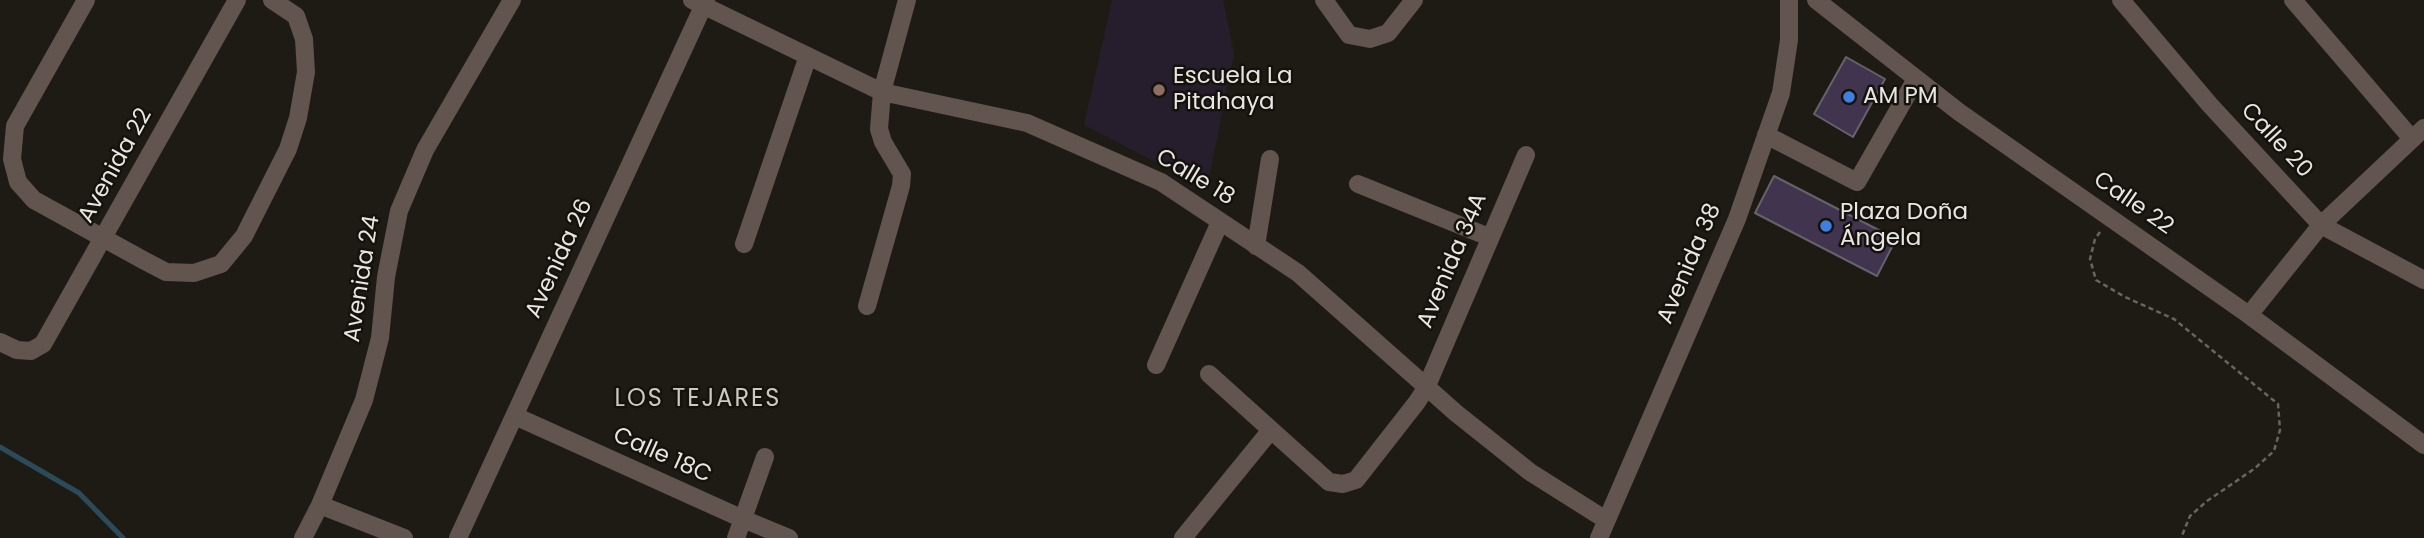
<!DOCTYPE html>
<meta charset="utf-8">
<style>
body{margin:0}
canvas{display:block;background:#1e1b15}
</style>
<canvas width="2424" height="538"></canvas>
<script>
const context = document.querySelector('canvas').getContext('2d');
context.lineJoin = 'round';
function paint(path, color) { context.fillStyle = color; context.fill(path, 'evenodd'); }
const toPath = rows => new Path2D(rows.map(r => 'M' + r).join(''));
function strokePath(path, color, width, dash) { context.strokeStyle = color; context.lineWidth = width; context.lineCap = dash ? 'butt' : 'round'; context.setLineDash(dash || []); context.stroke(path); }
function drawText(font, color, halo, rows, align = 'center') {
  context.font = font + ' Poppins,sans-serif'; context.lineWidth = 5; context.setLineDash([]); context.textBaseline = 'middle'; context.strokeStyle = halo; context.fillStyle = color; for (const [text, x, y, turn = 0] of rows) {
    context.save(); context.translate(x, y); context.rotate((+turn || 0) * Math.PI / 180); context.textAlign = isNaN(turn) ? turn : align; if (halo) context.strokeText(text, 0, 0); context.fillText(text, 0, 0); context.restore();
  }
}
paint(toPath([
 [1112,0,1223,0,1234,54,1207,188,1084,125]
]), '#271e2d');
strokePath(toPath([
 [0,447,79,493,123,538]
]), '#2b4b5b', 5);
const building = toPath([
 [1846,57,1885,79,1853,137,1814,114,1846,57],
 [1774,176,1896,239,1877,276,1755,213,1774,176]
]);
paint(building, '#40344e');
strokePath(building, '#656269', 2);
strokePath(toPath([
 [2100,232,2095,239,2090,259,2096,280,2125,297,2174,319,2278,404,2280,430,2274,451,2254,469,2207,501,2190,516,2181,538]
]), '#686560', 2.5, [5, 3.5]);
strokePath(toPath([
 [86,0,15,126,12,159,18,182,34,200,145,261,166,272,194,273,221,264,244,236,288,149,298,118,306,72,304,39,296,16,272,0],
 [692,0,882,92,1027,123,1161,182,1298,273,1456,413,1530,472,1606,520],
 [1324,0,1349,35,1370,39,1388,33,1414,0],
 [1816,0,1959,112,2249,315,2424,445],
 [2121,0,2210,105,2321,225,2424,280],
 [2293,0,2412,139],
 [1766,135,1857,182,1916,79],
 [1358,184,1489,237],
 [744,244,808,56],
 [1256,246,1270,159],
 [867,306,901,186,902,174,883,142,879,129,882,92,907,0],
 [2249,315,2321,225,2424,128],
 [0,342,17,350,31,351,43,344,237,0],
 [1156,365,1220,222],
 [1209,374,1329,482,1343,484,1356,480,1417,402,1426,388,1526,155],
 [515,416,743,519,789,538],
 [320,505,404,538],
 [303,538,320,505,364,400,380,338,386,277,399,211,425,150,512,0],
 [458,538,706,0],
 [736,538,765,457],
 [1183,538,1271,430],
 [1599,538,1737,219,1781,93,1789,40,1789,0]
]), '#62544e', 18);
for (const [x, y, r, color] of [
 [1159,90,7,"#8d6e63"],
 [1849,97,7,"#3f7fe0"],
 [1826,226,7,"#3f7fe0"]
]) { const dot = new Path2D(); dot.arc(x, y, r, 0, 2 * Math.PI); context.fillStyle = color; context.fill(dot); strokePath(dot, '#15120d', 2.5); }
drawText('23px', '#e8e6e2', '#15120d', [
 ["Escuela La",1173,77],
 ["Pitahaya",1173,103],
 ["AM PM",1863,97],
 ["Plaza Doña",1840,213],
 ["Ángela",1840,239]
], 'left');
drawText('23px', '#e8e6e2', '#15120d', [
 ["Calle 20",2276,141,47],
 ["Avenida 22",116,166,-61],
 ["Calle 18",1195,178,31],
 ["Calle 22",2133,204,35],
 ["Avenida 26",560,259,-65],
 ["Avenida 34A",1453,261,-67],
 ["Avenida 38",1690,264,-67],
 ["Avenida 24",363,279,-81],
 ["Calle 18C",662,456,24]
]);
context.letterSpacing = '2px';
drawText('24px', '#cdc9c1', '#15120d', [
 ["LOS TEJARES",698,400]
]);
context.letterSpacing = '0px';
</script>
